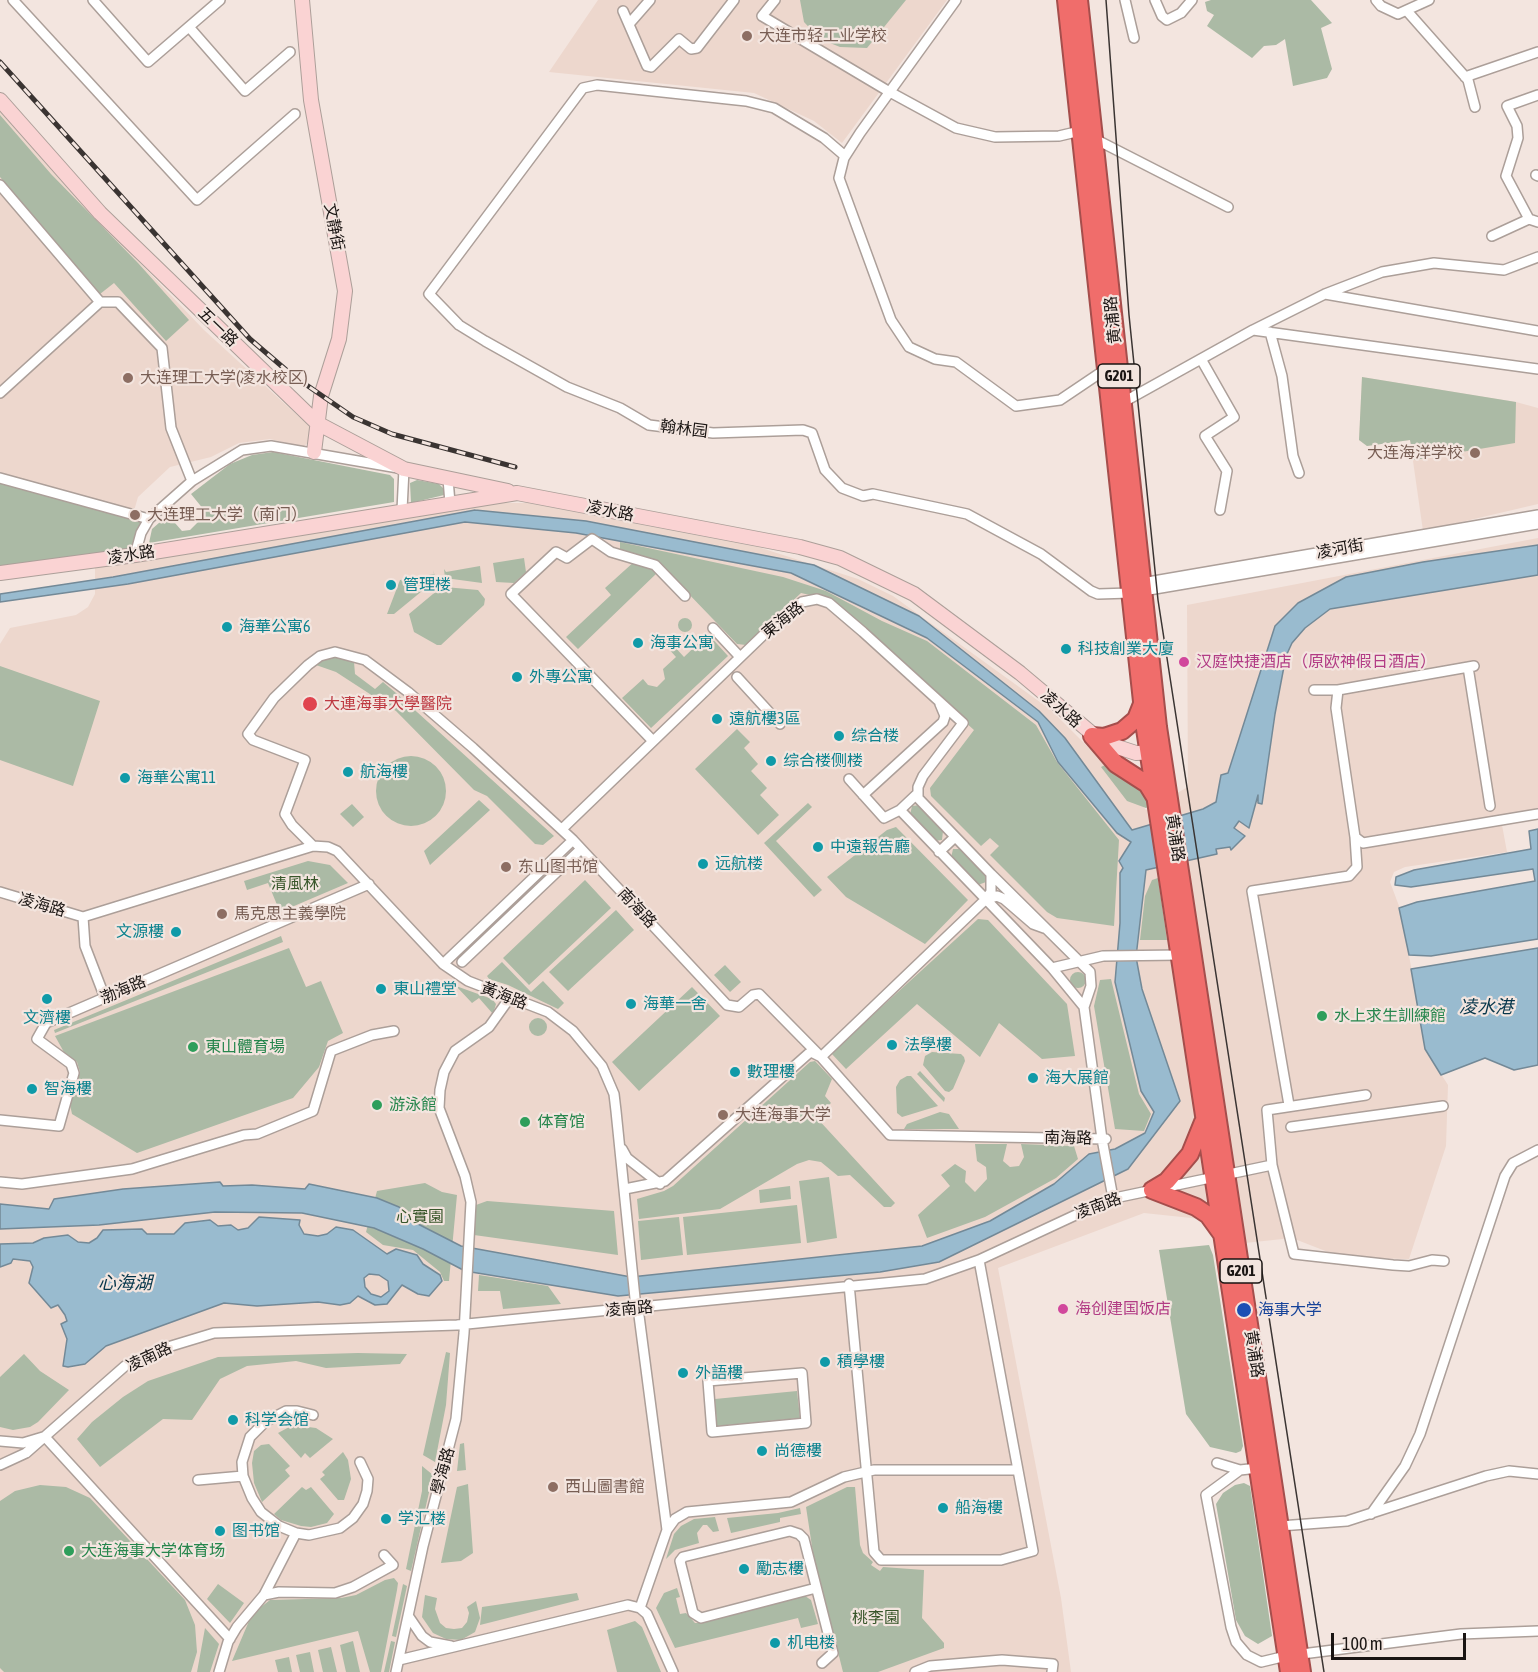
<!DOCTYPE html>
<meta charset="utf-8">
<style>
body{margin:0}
#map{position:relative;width:1538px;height:1672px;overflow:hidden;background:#f3e5df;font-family:"Asap Condensed",sans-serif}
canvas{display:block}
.scale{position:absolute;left:1331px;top:1633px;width:135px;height:27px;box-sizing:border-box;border:3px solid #1a1513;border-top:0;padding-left:8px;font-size:18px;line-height:21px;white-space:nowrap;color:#1a1513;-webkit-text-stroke:4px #f3e5df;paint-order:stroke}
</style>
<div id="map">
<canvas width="1538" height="1672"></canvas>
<div class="scale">100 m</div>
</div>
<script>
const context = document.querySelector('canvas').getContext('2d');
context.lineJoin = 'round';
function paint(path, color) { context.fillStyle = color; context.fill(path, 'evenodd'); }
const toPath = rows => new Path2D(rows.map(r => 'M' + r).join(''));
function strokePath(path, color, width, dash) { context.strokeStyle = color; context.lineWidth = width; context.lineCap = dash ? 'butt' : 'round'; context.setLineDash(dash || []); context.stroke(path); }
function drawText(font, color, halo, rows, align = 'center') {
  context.font = font + ' "Asap Condensed","Noto Sans SC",sans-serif'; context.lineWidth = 4.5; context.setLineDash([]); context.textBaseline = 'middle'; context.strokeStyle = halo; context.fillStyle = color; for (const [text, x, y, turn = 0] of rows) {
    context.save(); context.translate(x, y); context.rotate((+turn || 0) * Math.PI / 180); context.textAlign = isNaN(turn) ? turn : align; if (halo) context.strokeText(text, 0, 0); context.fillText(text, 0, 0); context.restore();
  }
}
paint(toPath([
 [598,0,947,0,842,143,814,121,754,93,549,72],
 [0,109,96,217,204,330,309,426,311,432,310,441,303,447,270,439,239,443,211,457,170,467,138,497,127,535,0,569],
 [1362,377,1516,402,1538,408,1538,504,1423,531,1410,440,1367,446,1359,440],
 [485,503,528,503,758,547,858,579,893,596,1051,710,1126,785,1146,810,1188,787,1187,605,1538,538,1538,818,1502,825,1507,852,1405,867,1394,872,1390,882,1402,914,1425,1049,1448,1085,1446,1146,1409,1259,1364,1258,1328,1252,1292,1238,1217,1246,1210,1220,1144,1213,998,1268,1061,1598,1071,1672,0,1672,0,644,10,628,76,615,88,607,95,594,95,566]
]), '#edd7cd');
paint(toPath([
 [800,0,906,0,867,48,840,47,820,39,804,22],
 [1211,0,1311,0,1332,23,1321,28,1332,69,1327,78,1293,86,1285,39,1276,45,1264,46,1252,58,1207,26,1214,15,1207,11,1205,2],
 [0,115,51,174,138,263,189,320,166,341,114,283,100,294,0,177],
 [1362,377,1516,402,1515,443,1414,460,1410,440,1367,446,1359,440],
 [273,452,390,475,394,479,394,502,149,543,152,529,168,515,182,531,190,530,204,516,204,510,191,494,230,464,252,455],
 [0,479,149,519,135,555,0,570],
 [417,480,439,484,445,490,444,495,411,503,410,483],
 [620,542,783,577,826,591,882,621,927,641,1036,725,1057,762,1119,840,1114,926,1057,918,1047,912,990,855,999,846,990,838,981,846,931,796,930,788,974,730,828,599,801,593,746,645,737,644,658,562,620,550],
 [524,558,526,572,514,583,496,582,493,563],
 [635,561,650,565,657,573,578,649,566,637,611,595,605,588],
 [480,566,482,583,445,578,444,569,446,572],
 [433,570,436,579,433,582,394,614,387,614,400,580,434,574],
 [445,587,478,590,485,599,484,605,441,645,437,645,414,632,409,614,433,594],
 '678 625a7 7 0 1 1 14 0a7 7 0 1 1-14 0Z',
 [663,634,684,657,708,634,728,656,651,728,622,698,643,679,648,685,657,687,665,679,663,669,676,657,659,638],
 [337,657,354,662,355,674,375,689,383,682,396,693,554,836,543,845,535,844,487,796,474,790,396,711,336,672,316,665,325,659],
 [0,666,100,701,73,786,0,760],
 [737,729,750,742,744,748,758,764,751,771,767,788,760,795,779,815,758,835,695,769],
 '376 791a35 35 0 1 1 70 0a35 35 0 1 1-70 0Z',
 [1105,765,1139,788,1145,794,1148,807,1146,808,1127,801,1101,767],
 [479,800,490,810,430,865,424,851],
 [808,803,812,807,776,841,822,890,814,897,764,843],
 [352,804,364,817,353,827,340,814],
 [920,805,943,831,942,840,935,841,910,815,912,806],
 [896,827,968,900,925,944,846,897,827,877,887,830],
 [953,849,960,849,985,875,986,882,978,885,951,858],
 [308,861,330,865,348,883,280,912,268,883,247,890,244,881],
 [1158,878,1167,940,1140,940,1145,896,1152,880],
 [585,880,611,908,529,985,503,958],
 [616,910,634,930,568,991,549,972],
 [978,919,988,920,1067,1004,1075,1056,1042,1059,999,1023,980,1057,917,1004,846,1069,831,1053],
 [281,936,283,942,55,1033,54,1030],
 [289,948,306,987,321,981,343,1033,328,1041,319,1067,293,1098,137,1153,72,1114,69,1100,80,1072,77,1062,65,1054,55,1036],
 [502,962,531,992,543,981,564,1003,558,1009,508,985,489,979,487,976],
 [725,965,741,982,730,992,714,975],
 '1070 980a8 8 0 1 1 16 0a8 8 0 1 1-16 0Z',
 [1111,979,1139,1094,1151,1114,1144,1131,1115,1129,1094,1006,1100,980],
 [456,986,492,999,496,1004,493,1014,479,998,472,1003],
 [692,987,720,1016,639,1091,612,1062],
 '529 1027a9 9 0 1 1 18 0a9 9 0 1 1-18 0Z',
 [932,1052,961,1054,964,1057,965,1061,953,1089,949,1092,945,1091,923,1065,925,1056],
 [815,1061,832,1079,825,1096,831,1103,816,1117,895,1203,891,1207,884,1207,850,1175,838,1176,821,1162,809,1160,797,1164,720,1209,639,1219,637,1199,664,1191,673,1186,810,1062],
 [920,1071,945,1098,944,1102,917,1074],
 [907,1076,911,1076,938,1106,902,1117,897,1113,896,1087,900,1080],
 [940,1112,949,1114,959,1129,904,1129,907,1124],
 [975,1144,1007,1144,1003,1161,1010,1167,1019,1166,1024,1157,1021,1144,1074,1146,1078,1159,1056,1178,985,1217,927,1238,918,1215,950,1186,941,1175,955,1164,966,1171,965,1182,975,1192,987,1179,986,1167,977,1161],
 [829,1177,837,1238,807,1243,799,1181],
 [425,1183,442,1192,457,1195,449,1281,444,1281,440,1272,413,1250,383,1245,366,1232,377,1191],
 [790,1186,791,1199,760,1203,759,1190],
 [487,1201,614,1211,618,1255,474,1235,476,1205],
 [797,1205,801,1243,687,1255,683,1217],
 [679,1217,683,1255,641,1260,638,1221],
 [1209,1245,1213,1255,1243,1446,1241,1451,1236,1453,1210,1447,1186,1414,1159,1250],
 [479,1275,548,1286,561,1304,503,1309,500,1291,478,1291],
 [446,1352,450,1353,446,1405,435,1462,423,1455],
 [358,1353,407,1354,400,1364,326,1368,296,1361,247,1366,220,1379,192,1420,163,1419,100,1467,77,1439,92,1422,123,1397,148,1381,218,1357],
 [24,1354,40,1371,69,1390,38,1422,30,1427,13,1430,0,1427,0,1377],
 [797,1391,800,1418,717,1426,715,1399],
 [293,1425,316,1428,333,1439,310,1458,305,1453,301,1458,278,1433],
 [464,1443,466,1470,457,1471,460,1444],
 [269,1444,290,1466,285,1470,290,1476,262,1502,254,1483,252,1463,254,1451,261,1445],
 [343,1452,348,1460,351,1479,344,1500,338,1500,320,1479,325,1475,322,1472],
 [422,1466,433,1475,411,1571,406,1569,422,1491],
 [1244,1483,1250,1486,1272,1636,1258,1644,1245,1636,1236,1620,1216,1504,1223,1493,1235,1485],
 [468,1484,473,1553,461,1561,441,1563,457,1487],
 [40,1485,66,1487,90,1498,185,1600,195,1625,197,1652,191,1672,4,1672,0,1668,0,1501,15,1491],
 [302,1487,306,1490,311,1487,334,1514,327,1523,311,1527,301,1526,281,1520,274,1514],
 [847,1487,855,1487,860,1545,863,1553,873,1562,871,1565,880,1571,883,1567,924,1570,922,1618,944,1643,944,1648,878,1672,843,1672,813,1553,806,1507],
 [800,1508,801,1514,780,1518,780,1522,731,1533,727,1518,778,1513],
 [715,1517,719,1531,713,1532,707,1525,703,1525,697,1533,699,1543,675,1550,666,1559,674,1534,681,1526,694,1519],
 [394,1578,398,1583,397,1590,381,1672,370,1672,358,1631,232,1661,252,1614,270,1600,341,1598,356,1595,385,1580],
 [218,1584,244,1603,230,1623,207,1599],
 [403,1584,407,1586,396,1637,392,1636],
 [677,1588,680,1597,676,1598,680,1614,686,1613,695,1623,702,1623,805,1596,811,1600,818,1624,801,1628,798,1618,675,1648,656,1608,664,1593],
 [577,1593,579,1600,480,1625,482,1607],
 [425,1595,437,1598,435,1609,440,1623,446,1628,454,1629,462,1628,467,1622,469,1613,467,1607,476,1601,480,1618,475,1632,461,1640,446,1639,433,1633,422,1617],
 [635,1621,642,1627,661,1672,617,1672,607,1630],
 [205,1628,219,1644,210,1672,197,1672],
 [353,1641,360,1672,346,1672,340,1645],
 [391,1641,395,1642,389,1672,384,1672],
 [331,1647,337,1672,323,1672,318,1650],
 [310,1652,314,1672,300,1672,296,1655],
 [289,1657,292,1672,278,1672,275,1660]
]), '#abbaa5');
const water = toPath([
 [475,510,586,521,814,565,919,616,1039,711,1065,738,1132,830,1203,809,1216,802,1221,775,1228,773,1275,626,1298,603,1346,577,1423,562,1538,545,1538,575,1330,609,1305,628,1292,643,1286,656,1275,714,1262,804,1258,803,1258,795,1249,828,1239,821,1234,828,1245,836,1231,850,1230,847,1216,849,1217,854,1146,870,1136,957,1142,989,1180,1101,1128,1169,939,1262,880,1272,618,1296,465,1271,423,1249,374,1228,302,1213,215,1212,99,1225,0,1229,0,1204,49,1209,54,1199,123,1189,220,1182,223,1186,252,1185,305,1189,309,1184,377,1198,399,1207,418,1224,461,1246,631,1277,922,1246,990,1221,1054,1184,1089,1154,1115,1149,1145,1133,1154,1112,1141,1091,1115,982,1120,923,1120,873,1123,868,1119,861,1131,842,1117,833,1058,762,1038,722,927,638,791,573,576,533,465,522,128,584,0,602,0,594,113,577,475,510],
 [1538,829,1538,939,1431,956,1409,955,1399,908,1417,902,1535,881,1533,869,1411,887,1395,885,1396,877,1414,870,1531,849,1529,831,1538,829],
 [1538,948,1538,1065,1514,1070,1485,1058,1441,1075,1425,1049,1411,969,1538,948],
 [259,1217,300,1220,299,1225,304,1234,318,1236,327,1234,336,1227,353,1230,387,1254,396,1249,417,1255,423,1264,440,1275,442,1281,429,1296,418,1294,402,1285,387,1304,375,1305,358,1296,350,1303,340,1305,318,1302,257,1306,224,1303,106,1346,85,1364,68,1367,63,1366,67,1339,61,1324,67,1321,65,1315,58,1305,51,1308,29,1283,33,1267,30,1261,13,1259,11,1263,0,1267,0,1244,33,1243,44,1238,68,1235,78,1242,89,1243,97,1238,103,1230,142,1229,147,1234,174,1234,185,1223,210,1220,218,1226,231,1225,238,1230,248,1228,259,1217],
 [369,1274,379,1275,388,1281,389,1291,381,1297,371,1294,365,1287,364,1278,369,1274]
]);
paint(water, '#99bbcf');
strokePath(water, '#738997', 1.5);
const street = toPath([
 [13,0,197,200,295,114],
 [93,0,148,62,220,0],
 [775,0,762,16,888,91,956,128,995,137,1059,136,1080,131],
 [956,0,860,133,844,158,839,178,891,320,909,347,935,359,956,362,1016,406,1060,400,1106,369],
 [1125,0,1134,38],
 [1155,0,1162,16,1167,20,1181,13,1192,0],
 [1376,0,1381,6,1398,14,1429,0],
 [623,11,647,66,651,67,679,39,691,49,697,48,734,0],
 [1407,11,1468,80,1475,107],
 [629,24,650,0],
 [189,27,245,91,290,52],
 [1465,77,1538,52],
 [1093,138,1228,207],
 [845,156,824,138,774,108,746,101,597,85,583,88,429,294,459,325,485,341,567,387,620,408,649,425,713,433,803,430,812,433,825,470,842,488,863,496,873,494,967,514,1041,554,1091,591,1098,594,1130,593],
 [1536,175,1538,176],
 [0,185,100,302,118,302,162,348,171,428,192,481],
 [1529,219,1506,176,1518,138,1517,126,1507,106,1538,95],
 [1492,236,1529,219,1538,222],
 [1325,294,1538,331],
 [1253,330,1538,369],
 [1270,332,1282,376,1293,456,1299,473],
 [1201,359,1234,417,1205,436,1227,471,1220,510],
 [0,393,100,302],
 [1120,404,1253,330,1325,294,1382,272,1434,263,1504,270,1538,257],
 [0,478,149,519],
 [448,479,450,503],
 [135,555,141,533,149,519,192,481,242,450,271,446,404,469,402,510],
 [1142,583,1538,515],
 [1143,591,1538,524],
 [713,628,740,657],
 [1468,667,1490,806],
 [737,677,780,724],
 [1314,690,1338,690,1474,666],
 [1338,690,1336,708,1355,837,1363,843,1538,814],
 [653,741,511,594,556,552,567,558,592,539,611,552,655,565,685,596],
 [849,779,884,818,900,810,918,793],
 [863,795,943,722,945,716,940,704],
 [900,810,1052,968,1084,1007,1102,1139,1113,1198],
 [562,829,781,618,802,602,817,599,829,603,863,632,963,723,923,776,918,787,918,798,991,874,1090,972,1091,986,1084,1007],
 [313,846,292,825,285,814,305,760,253,740,248,734,274,698,308,665,320,656,335,652,365,660,408,692,473,748,573,840,727,1005,739,1007,753,995,759,994,821,1057,890,1135,1106,1139],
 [939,852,955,837],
 [0,892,83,917],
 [985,900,997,896,1004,899,1033,924,1044,928],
 [83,917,313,846,328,847,337,851,443,964,468,981,548,1012,573,1031,602,1066,614,1094,616,1111,636,1308],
 [83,917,85,946,105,998],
 [462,962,581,849],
 [443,964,573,840],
 [1052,968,1103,956,1180,955],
 [1366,1095,1267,1110,1272,1165,1294,1254,1393,1265,1409,1266,1432,1260,1444,1261],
 [1289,1105,1252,891,1349,876,1357,867,1355,837],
 [0,1120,59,1126,74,1073,71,1064,37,1039,46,1023,369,884],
 [1291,1127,1443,1106],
 [622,1149,627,1158,660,1184],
 [0,1182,22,1184,132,1169,244,1135,257,1134,313,1111,331,1051,372,1035,394,1031],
 [625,1189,665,1181,808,1054,811,1052,821,1057,985,900,991,892,991,874],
 [849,1284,874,1552,881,1560,1001,1560,1033,1551,979,1260],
 [638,1308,667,1530],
 [802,1373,806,1423,712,1432,708,1381,802,1373],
 [313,1415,297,1411,286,1411,265,1422,250,1437,242,1462,243,1476,252,1498,261,1512,279,1526,296,1533,309,1535,340,1528,353,1518,363,1504,367,1491,368,1479,360,1462],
 [45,1437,230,1639],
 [0,1441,23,1443,43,1437],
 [1217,1463,1240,1470,1258,1468],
 [0,1465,26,1453,125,1366,158,1350,214,1333,457,1325,925,1279,979,1260,1110,1199,1272,1165],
 [1240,1470,1206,1495,1231,1627,1236,1642,1247,1655,1261,1662,1286,1656,1461,1634,1538,1631],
 [198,1480,243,1476],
 [1371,1514,1405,1466,1420,1434,1505,1176,1513,1163,1538,1150],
 [1280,1526,1347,1521,1486,1476,1509,1471,1538,1474],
 [816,1588,701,1618,693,1613,680,1561,683,1557,790,1531,799,1534,804,1539,833,1653,822,1663],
 [264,1595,296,1533],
 [640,1608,667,1530,675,1519,687,1512,791,1502,844,1477,874,1470,1018,1470],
 [409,1617,422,1636,430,1642,451,1646],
 [399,1660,628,1605,640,1608,647,1614,673,1672],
 [219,1672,228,1642,237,1627,264,1595,279,1592,335,1593,353,1587,393,1565,384,1555],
 [396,1672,423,1546,456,1419,464,1333,471,1202,465,1176,439,1108,440,1090,444,1072,455,1051,489,1027,509,999],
 [915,1672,930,1666,1002,1660,1053,1664,1052,1672]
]);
const secondary = toPath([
 [302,0,311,100,345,291,339,339,321,396,314,452],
 [0,100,100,213,317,423,404,469,508,491],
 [0,573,135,555,517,493,800,547,840,558,914,594,1020,673,1102,742,1136,753,1159,752]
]);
const highway = toPath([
 [1066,0,1145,729,1289,1672],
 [1079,0,1158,727,1302,1672],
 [1092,736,1116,764,1147,784,1155,797],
 [1092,736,1104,737,1122,731,1136,719,1142,704],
 [1152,1190,1167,1181,1190,1154,1203,1122],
 [1152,1190,1196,1207,1208,1215,1221,1233]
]);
strokePath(street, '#ac9f99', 12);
strokePath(secondary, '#ac9f99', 16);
strokePath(highway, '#a54e4c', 20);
strokePath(street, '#fff', 9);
strokePath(secondary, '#fad3d3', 14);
strokePath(highway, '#f06d6b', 16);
strokePath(toPath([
 [1106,0,1129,315,1158,600,1324,1672]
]), '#3a3432', 1.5);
const rail = toPath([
 [0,62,250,339,292,375,353,417,392,434,515,467]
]);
strokePath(rail, '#3a3432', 5);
strokePath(rail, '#f3e5df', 3, [9]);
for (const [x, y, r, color] of [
 [747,36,6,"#8d6e63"],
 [128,378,6,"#8d6e63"],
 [1475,453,6,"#8d6e63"],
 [135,515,6,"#8d6e63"],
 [391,585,6,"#0f9aa8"],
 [227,627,6,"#0f9aa8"],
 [638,643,6,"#0f9aa8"],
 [1066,649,6,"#0f9aa8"],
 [1184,662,6,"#d1479c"],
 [517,677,6,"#0f9aa8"],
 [310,704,8,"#e0444e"],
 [717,719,6,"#0f9aa8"],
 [839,736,6,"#0f9aa8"],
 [771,761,6,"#0f9aa8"],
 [348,772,6,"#0f9aa8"],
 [125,778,6,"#0f9aa8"],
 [818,847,6,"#0f9aa8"],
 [703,864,6,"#0f9aa8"],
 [506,867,6,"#8d6e63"],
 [222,914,6,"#8d6e63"],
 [176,932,6,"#0f9aa8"],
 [381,989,6,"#0f9aa8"],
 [47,999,6,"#0f9aa8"],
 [631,1004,6,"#0f9aa8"],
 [1322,1016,6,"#2e9e5b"],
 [892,1045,6,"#0f9aa8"],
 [193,1047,6,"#2e9e5b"],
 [735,1072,6,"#0f9aa8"],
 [1033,1078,6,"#0f9aa8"],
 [32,1089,6,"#0f9aa8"],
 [377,1105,6,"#2e9e5b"],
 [723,1115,6,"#8d6e63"],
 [525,1122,6,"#2e9e5b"],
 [1063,1309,6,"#d1479c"],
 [1244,1310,8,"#1a4fb4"],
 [825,1362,6,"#0f9aa8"],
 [683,1373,6,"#0f9aa8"],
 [233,1420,6,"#0f9aa8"],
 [762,1451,6,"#0f9aa8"],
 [553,1487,6,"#8d6e63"],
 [943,1508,6,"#0f9aa8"],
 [386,1519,6,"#0f9aa8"],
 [220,1531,6,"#0f9aa8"],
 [69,1551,6,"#2e9e5b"],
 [744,1569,6,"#0f9aa8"],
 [775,1643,6,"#0f9aa8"]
]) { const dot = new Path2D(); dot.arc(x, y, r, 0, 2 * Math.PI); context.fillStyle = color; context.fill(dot); strokePath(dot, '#f3e5df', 2); }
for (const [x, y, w] of [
 [1119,376,42],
 [1241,1271,42]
]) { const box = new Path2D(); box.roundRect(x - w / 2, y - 12, w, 24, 4.5); context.fillStyle = '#f3e5df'; context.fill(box); strokePath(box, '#1a1513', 1.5); }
drawText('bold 15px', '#1a1513', null, [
 ["G201",1119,376],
 ["G201",1241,1271]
]);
drawText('16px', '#785e54', '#f3e5df', [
 ["大连市轻工业学校",759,36],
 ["大连理工大学(凌水校区)",140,378],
 ["大连海洋学校",1463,453,"right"],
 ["大连理工大学（南门）",147,515],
 ["东山图书馆",518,867],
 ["馬克思主義學院",234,914],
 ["大连海事大学",735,1115],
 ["西山圖書館",565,1487]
], 'left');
drawText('16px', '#1a1513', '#f3e5df', [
 ["文静街",334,227,79],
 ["黄浦路",1113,320,-96],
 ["五一路",218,327,44],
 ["翰林园",684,429,7],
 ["凌水路",610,511,11],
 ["凌河街",1340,549,-10],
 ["凌水路",131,555,-9],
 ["東海路",783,620,-39],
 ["凌水路",1061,709,41],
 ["黄浦路",1175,838,81],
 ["凌海路",42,905,16],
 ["南海路",637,908,47],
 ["渤海路",123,990,-23],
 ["黃海路",504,996,21],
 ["南海路",1068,1138,1],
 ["凌南路",1098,1206,-20],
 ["凌南路",629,1309,-5],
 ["黄浦路",1254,1354,81],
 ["凌南路",149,1357,-25],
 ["學海路",443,1471,-75]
]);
drawText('16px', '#0d838f', '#f3e5df', [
 ["管理楼",403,585],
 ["海華公寓6",239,627],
 ["海事公寓",650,643],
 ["科技創業大廈",1078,649],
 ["外專公寓",529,677],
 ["遠航樓3區",729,719],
 ["综合楼",851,736],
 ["综合楼侧楼",783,761],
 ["航海樓",360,772],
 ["海華公寓11",137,778],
 ["中遠報告廳",830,847],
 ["远航楼",715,864],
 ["文源樓",164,932,"right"],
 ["東山禮堂",393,989],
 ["海華一舍",643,1004],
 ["文濟樓",47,1018,"center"],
 ["法學樓",904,1045],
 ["數理樓",747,1072],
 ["海大展館",1045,1078],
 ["智海樓",44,1089],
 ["積學樓",837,1362],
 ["外語樓",695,1373],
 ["科学会馆",245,1420],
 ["尚德樓",774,1451],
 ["船海樓",955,1508],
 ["学汇楼",398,1519],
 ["图书馆",232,1531],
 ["勵志樓",756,1569],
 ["机电楼",787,1643]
], 'left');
drawText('16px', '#b23c85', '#f3e5df', [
 ["汉庭快捷酒店（原欧神假日酒店）",1196,662],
 ["海创建国饭店",1075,1309]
], 'left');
drawText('16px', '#be3a42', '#f3e5df', [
 ["大連海事大學醫院",324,704]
], 'left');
drawText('16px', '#38562a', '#f3e5df', [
 ["清風林",295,884],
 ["心實園",420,1217],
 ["桃李園",876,1618]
]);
drawText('16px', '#27864d', '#f3e5df', [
 ["水上求生訓練館",1334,1016],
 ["東山體育場",205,1047],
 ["游泳館",389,1105],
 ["体育馆",537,1122],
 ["大连海事大学体育场",81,1551]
], 'left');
drawText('16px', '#164399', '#f3e5df', [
 ["海事大学",1258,1310]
], 'left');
drawText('italic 18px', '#06364b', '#f3e5df', [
 ["凌水港",1486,1007],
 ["心海湖",125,1283]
]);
</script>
